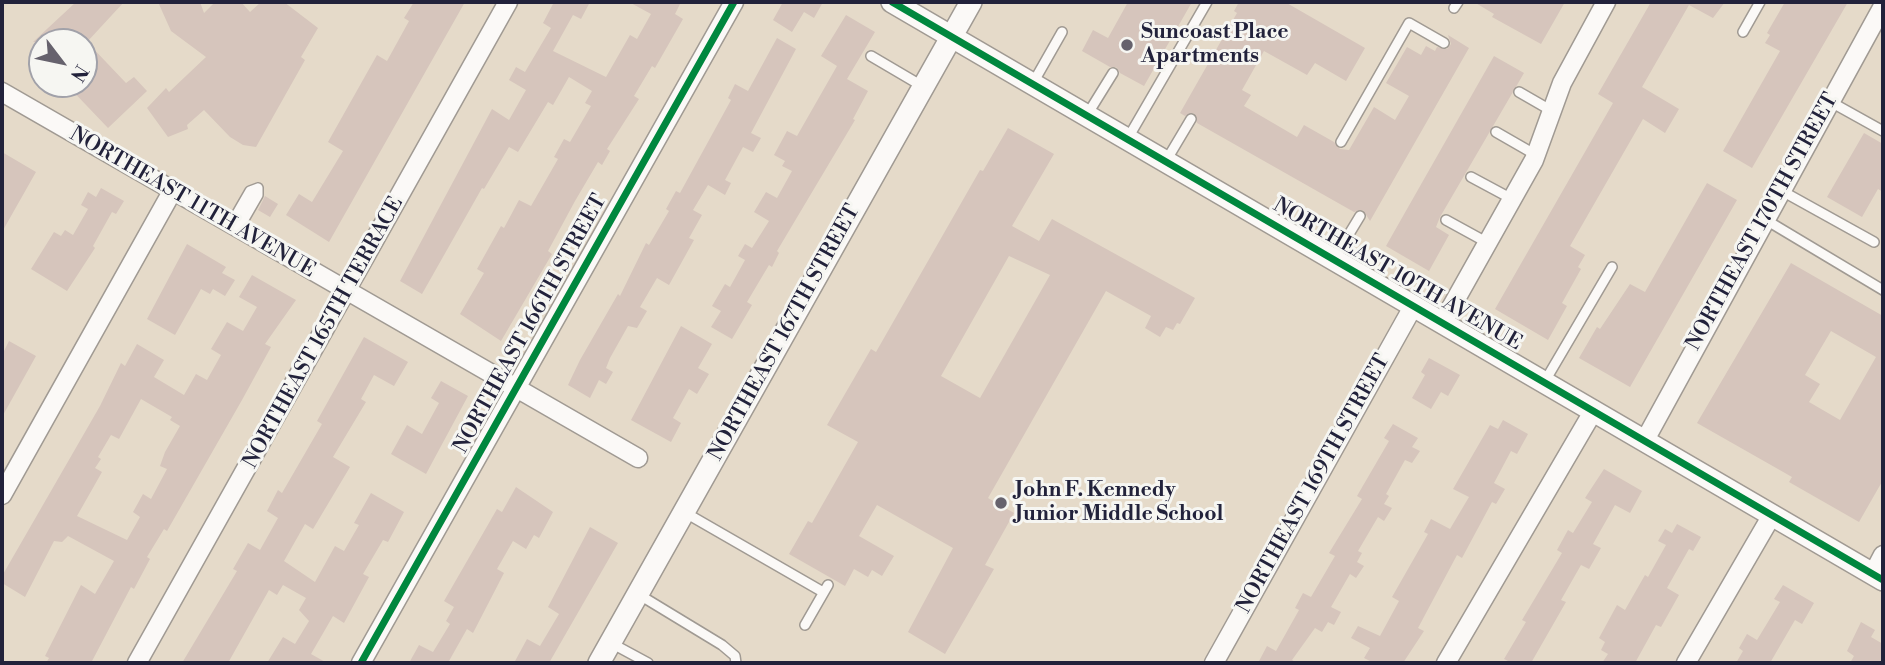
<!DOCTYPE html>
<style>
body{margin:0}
#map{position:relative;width:1885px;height:665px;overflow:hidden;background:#e5dac9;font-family:"Libre Bodoni",serif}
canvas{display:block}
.frame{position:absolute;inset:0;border:4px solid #22223b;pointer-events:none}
.north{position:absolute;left:28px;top:28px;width:70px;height:70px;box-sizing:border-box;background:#f6f6f2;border:2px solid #a1a1a9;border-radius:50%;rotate:122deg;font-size:19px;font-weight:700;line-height:28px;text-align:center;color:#22223b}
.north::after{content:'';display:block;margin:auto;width:24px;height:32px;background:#66626d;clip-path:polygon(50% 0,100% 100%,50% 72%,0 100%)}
</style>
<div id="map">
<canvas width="1885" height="665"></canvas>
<div class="frame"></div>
<div class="north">N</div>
</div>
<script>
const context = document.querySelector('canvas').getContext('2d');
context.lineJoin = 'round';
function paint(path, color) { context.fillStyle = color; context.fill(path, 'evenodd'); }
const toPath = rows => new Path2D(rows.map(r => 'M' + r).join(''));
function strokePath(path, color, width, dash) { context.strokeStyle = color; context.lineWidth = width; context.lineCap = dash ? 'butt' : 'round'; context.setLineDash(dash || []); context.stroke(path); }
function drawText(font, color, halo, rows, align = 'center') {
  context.font = font + ' "Libre Bodoni",serif'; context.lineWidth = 6; context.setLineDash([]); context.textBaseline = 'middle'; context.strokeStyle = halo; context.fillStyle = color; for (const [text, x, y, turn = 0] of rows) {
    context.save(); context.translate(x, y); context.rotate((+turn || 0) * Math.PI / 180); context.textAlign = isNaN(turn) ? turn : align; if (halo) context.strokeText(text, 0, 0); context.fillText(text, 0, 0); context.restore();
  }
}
paint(toPath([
 [76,2,124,2,87,42,126,83,134,77,147,91,108,128,66,84,84,84,84,42,33,42],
 [158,2,200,2,204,13,215,2,241,2,250,12,261,2,284,2,318,28,301,57,305,60,256,147,243,145,230,137,204,110,187,125,188,129,168,137,147,108,166,88,169,92,206,57,171,31],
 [414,2,465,2,329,242,286,215,299,194,312,202,343,151,328,142,377,55,387,61,409,21,404,18],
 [548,2,590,2,581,19,573,15,553,51,606,77,630,35,637,39,651,14,629,2,681,2,675,14,683,19,655,68,652,66,634,96,639,99,607,149,610,151,602,165,598,162,575,201,548,251,552,254,501,341,460,314,484,273,477,269,501,226,504,228,519,200,531,206,558,159,554,157,564,139,570,142,591,106,585,103,592,91,569,77,553,105,548,102,518,152,509,147,484,189,482,188,422,294,400,281,492,109,509,120,526,90,509,80,516,67,525,72,551,28,543,23,553,4],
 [783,2,823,2,814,18,804,12,792,32,773,20],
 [1128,2,1192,2,1144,86,1120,73,1116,67,1110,67,1082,51,1093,30,1108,38],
 [1239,2,1285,2,1365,48,1346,81,1315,63,1307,75,1264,51,1242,90,1251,95,1244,106,1297,137,1304,125,1334,142,1340,149,1349,150,1374,107,1395,120,1409,96,1386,83,1407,47,1421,55,1426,46,1435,51,1437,47,1447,49,1451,44,1448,35,1469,48,1370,221,1363,210,1354,212,1197,123,1194,113,1185,116,1180,113,1237,13,1234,11],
 [1474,2,1565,2,1541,44,1492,17,1494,14],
 [1651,2,1725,2,1713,18,1689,5,1642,87,1679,109,1665,133,1643,119,1570,246,1585,255,1578,267,1581,269,1562,303,1567,306,1548,340,1495,309,1613,103,1598,94],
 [1785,2,1848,2,1752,168,1723,151,1780,51,1765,43,1770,35,1767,33],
 [846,15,875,32,847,79,868,91,853,119,855,120,777,251,779,253,772,267,769,265,747,302,752,305,732,339,711,327,721,311,712,306,725,284,730,287,745,260,738,256,745,244,752,248,769,221,754,212,766,192,777,198,792,171,782,166,785,161,774,155,787,131,797,136,837,66,821,56],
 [777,38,796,49,751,133,761,138,753,152,743,147,725,180,731,183,725,195,708,185,693,210,702,215,689,238,694,240,669,285,657,278,640,307,647,311,637,328,628,326,610,358,606,368,613,372,606,384,599,380,590,398,568,385,580,360,618,294,620,296,646,243,649,245,669,211,666,209,676,191,680,193,731,100,728,98,735,84,748,91],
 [1494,56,1524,73,1440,217,1436,227,1449,235,1429,271,1386,246],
 [1008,128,1054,154,1012,226,1039,241,1052,219,1195,298,1180,324,1177,323,1173,330,1166,327,1160,337,1145,328,1151,316,1106,291,988,498,1014,513,985,565,994,569,945,654,908,632,953,548,877,505,859,536,894,556,882,576,872,570,868,577,854,569,845,586,789,554,808,521,812,523,858,442,827,425,871,349,876,352,980,170,983,171],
 [1009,256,1050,275,980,398,941,376],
 [1864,133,1883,144,1883,192,1878,189,1862,217,1827,197],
 [2,152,36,172,2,232],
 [1707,183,1737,200,1630,387,1579,358,1597,327,1600,329,1630,284,1645,292],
 [101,188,124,201,116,214,112,212,93,246,95,248,67,291,31,269,54,232,61,236,65,230,73,235,88,209,81,205,88,192,96,197],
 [265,196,278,204,270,217,258,210],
 [187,244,226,267,222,273,235,280,225,296,213,289,210,294,201,289,175,335,147,319],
 [1791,263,1883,316,1883,480,1859,522,1789,482,1792,477,1697,423],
 [1831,331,1876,357,1840,420,1809,402,1820,384,1805,375],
 [252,275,296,300,265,344,271,347,242,400,167,531,164,529,147,557,150,559,134,589,131,587,91,663,46,663,49,658,45,656,81,585,95,594,114,561,68,536,62,542,54,541,25,597,2,583,2,576,100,406,121,363,125,366,137,344,164,360,154,377,184,395,196,374,207,380,221,355,211,349,227,322,243,331,257,307,239,297],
 [141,399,172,417,170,420,180,426,165,452,160,466,167,469,151,499,143,494,133,512,140,517,127,540,77,516,102,472,95,468,101,459,98,457,111,435,119,439],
 [681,326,712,344,698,368,709,374,697,394,689,389,673,418,681,423,671,442,631,420],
 [364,337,408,362,394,386,374,375,361,399,366,402,333,457,350,467,313,529,305,524,284,561,315,582,335,546,344,551,359,525,354,523,371,493,404,512,388,542,383,540,363,574,369,577,344,623,333,616,311,654,327,663,267,663,283,637,295,644,309,621,299,610,306,598,283,585,277,595,269,590,228,663,182,663,237,571,233,569,248,543,260,550,278,518,267,511,278,490,282,493,322,424,317,421],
 [9,341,36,356,2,417,2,355],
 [1429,358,1460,375,1448,396,1441,392,1431,409,1412,398,1425,375,1421,372],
 [441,381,468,396,426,474,391,454,407,425,422,434,439,403,431,398],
 [1503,420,1528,434,1517,454,1511,451,1494,483,1505,489,1496,504,1492,502,1462,558,1457,555,1418,628,1424,631,1403,663,1374,663,1364,658,1370,648,1351,638,1358,626,1380,636,1399,601,1392,597,1428,534,1424,532,1431,519,1450,529,1469,497,1453,489,1490,425,1498,429],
 [1393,424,1418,438,1412,447,1420,451,1412,463,1405,460,1386,494,1389,496,1384,504,1392,508,1384,521,1378,517,1358,551,1362,553,1357,562,1364,566,1356,578,1350,574,1331,607,1341,612,1334,625,1328,622,1322,632,1315,628,1292,660,1297,663,1258,663,1267,646,1276,651,1299,610,1295,608,1303,593,1311,597,1335,556,1329,553,1362,499,1357,496,1389,441,1384,438],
 [1604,469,1642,491,1630,513,1615,505,1593,544,1601,548,1589,569,1581,565,1561,600,1566,602,1531,663,1512,663,1504,659,1526,622,1522,620,1562,553,1557,550,1568,530,1573,533,1592,502,1585,498],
 [516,487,553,512,539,538,534,535,526,549,513,541,497,569,504,573,473,633,467,629,449,661,453,663,409,663,419,645,433,652,450,624,446,621,454,607,444,601,497,509,502,512],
 [1677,524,1701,537,1693,551,1689,549,1667,588,1679,595,1661,627,1656,625,1635,663,1602,663,1608,654,1601,650,1605,642,1599,638,1617,605,1625,610,1645,575,1648,577,1666,545,1658,541,1665,529,1672,533],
 [590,527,618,543,549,663,514,663,527,639,540,646,559,614,548,607],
 [1783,585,1814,603,1802,624,1795,620,1770,663,1736,663,1743,651,1739,648,1747,634,1757,640,1780,602,1774,599],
 [1861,622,1875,630,1871,637,1883,644,1883,663,1850,663,1854,656,1847,651]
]), '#d6c5bc');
const service = toPath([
 [1454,8,1458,2],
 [1743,32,1760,2],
 [871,56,922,86],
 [1033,83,1062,32],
 [1519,92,1552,111],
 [1829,101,1883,131],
 [1087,115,1113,73],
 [1496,132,1536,155],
 [1128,138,1207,2],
 [1341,142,1409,23,1444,43],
 [1166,161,1191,119],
 [1471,177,1512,199],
 [1782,191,1874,242],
 [1446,220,1488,243],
 [1766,220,1883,290],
 [231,224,250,191,258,188],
 [239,228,258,195,258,188],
 [1334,259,1360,216],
 [1545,381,1612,267],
 [684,512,823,592],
 [638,594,722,645,735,656,736,663],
 [805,625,828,585],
 [611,643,648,663]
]);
const minor = toPath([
 [2,92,638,458],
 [1443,322,1534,160,1562,83,1606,2],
 [1645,440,1883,6],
 [2,495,173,190],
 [1873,574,1883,555],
 [137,663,508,2],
 [361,663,734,2],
 [1214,663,1414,305],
 [1446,663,1594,410],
 [1686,663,1772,515]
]);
const tertiary = toPath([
 [892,2,1883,580],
 [599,663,971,2]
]);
strokePath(service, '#a09a93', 12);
strokePath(minor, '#a09a93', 21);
strokePath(tertiary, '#a09a93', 24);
strokePath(service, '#fbf9f7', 9);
strokePath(minor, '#fbf9f7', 18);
strokePath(tertiary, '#fbf9f7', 21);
strokePath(toPath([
 [892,2,1883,580],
 [361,663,734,2]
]), '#00873e', 7);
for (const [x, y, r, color] of [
 [1127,45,7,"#66626d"],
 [1001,503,7,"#66626d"]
]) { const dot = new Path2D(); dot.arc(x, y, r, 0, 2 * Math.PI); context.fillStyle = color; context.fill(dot); strokePath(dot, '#f6f6f2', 2.5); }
drawText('bold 21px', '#22223b', '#f6f6f2', [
 ["Suncoast Place",1141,33],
 ["Apartments",1141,57],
 ["John F. Kennedy",1015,491],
 ["Junior Middle School",1015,515]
], 'left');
drawText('21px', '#22223b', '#f6f6f2', [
 ["NORTHEAST 11TH AVENUE",192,203,30],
 ["NORTHEAST 170TH STREET",1763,222,-61],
 ["NORTHEAST 10TH AVENUE",1397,275,30],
 ["NORTHEAST 166TH STREET",531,324,-61],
 ["NORTHEAST 165TH TERRACE",324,333,-61],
 ["NORTHEAST 167TH STREET",785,333,-61],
 ["NORTHEAST 169TH STREET",1314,484,-61]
]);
</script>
